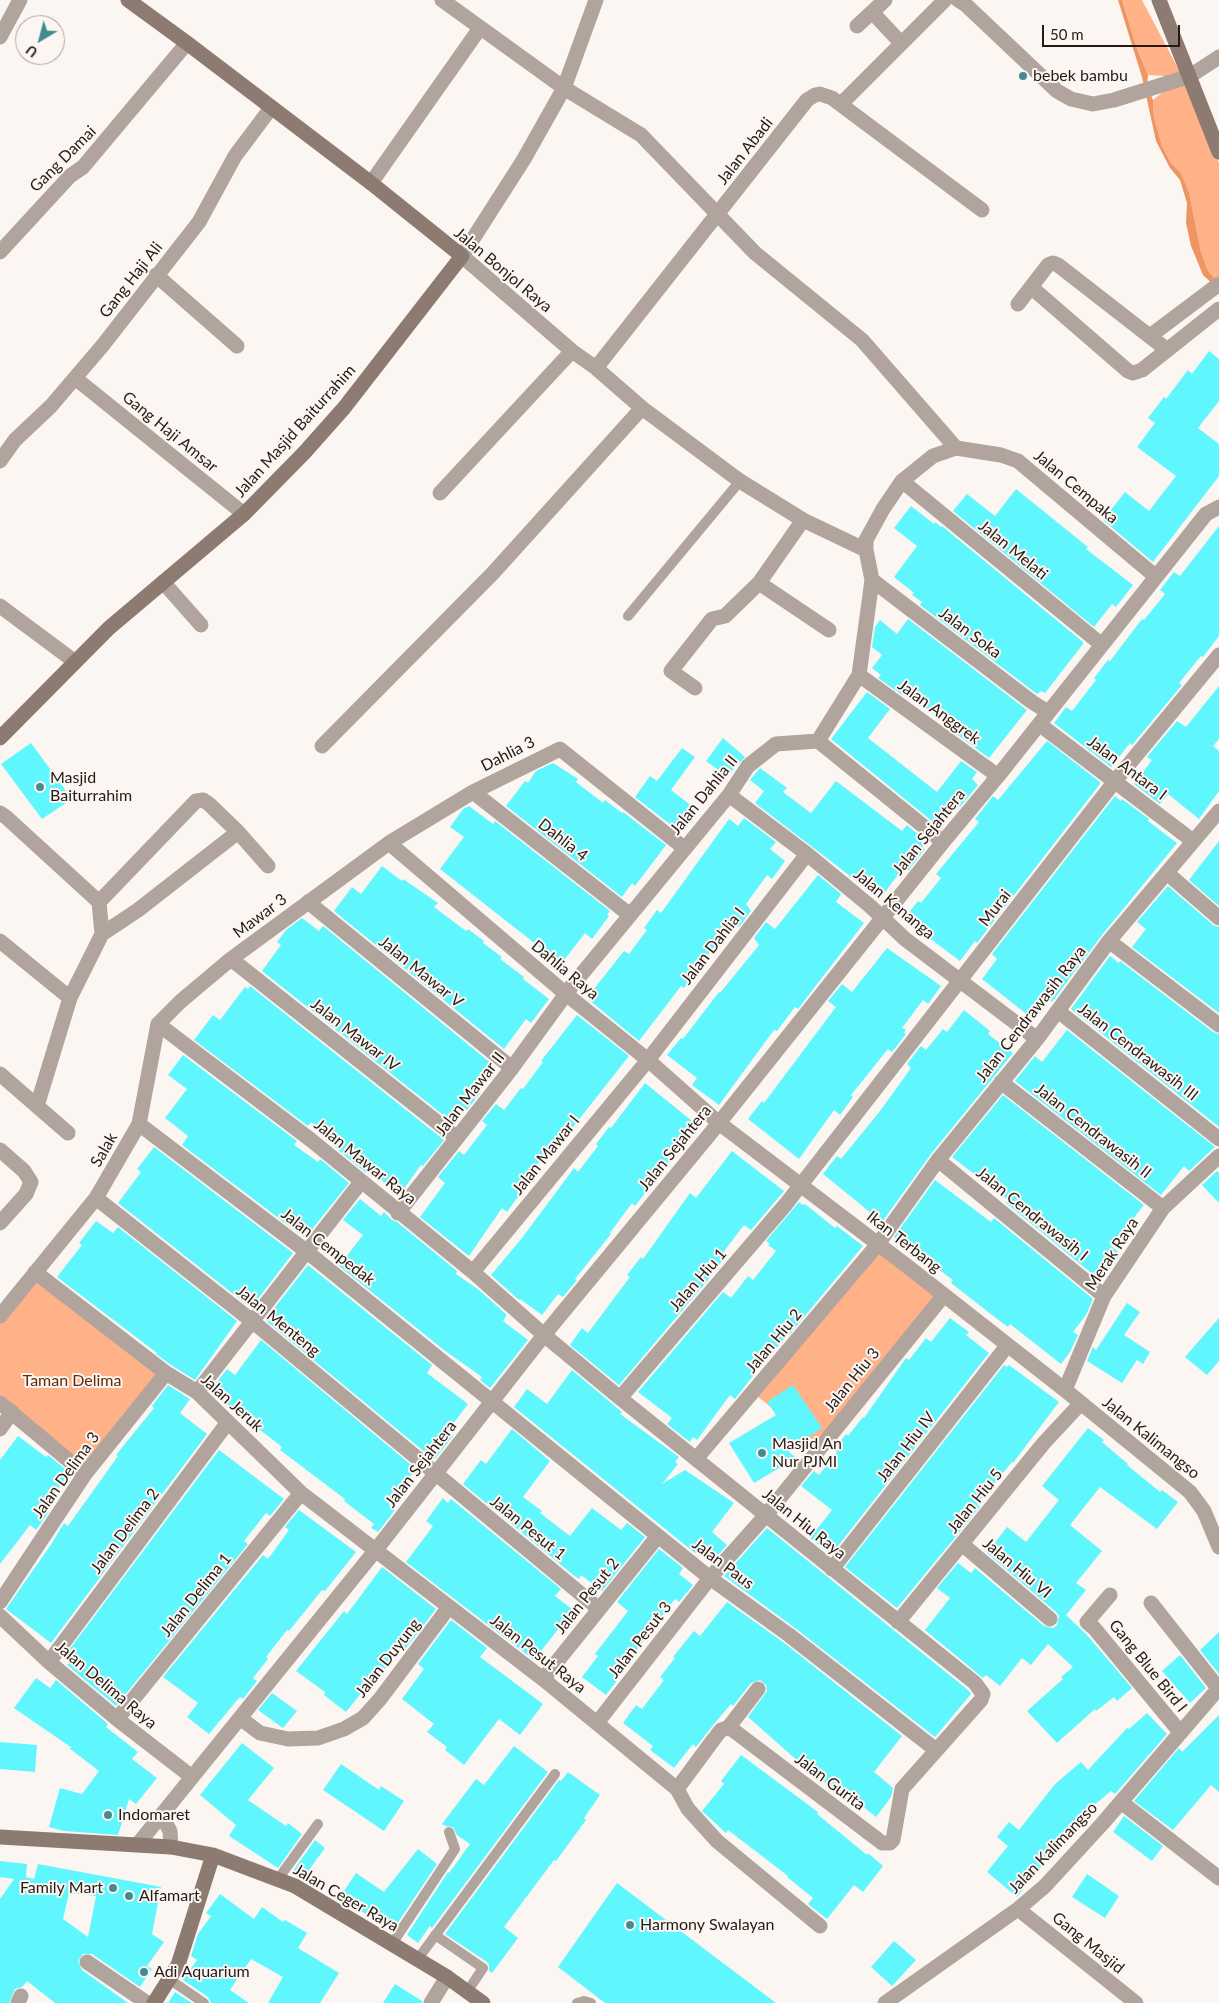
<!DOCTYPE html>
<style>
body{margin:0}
#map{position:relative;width:1219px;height:2003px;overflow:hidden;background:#fcf6f3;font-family:Lato,sans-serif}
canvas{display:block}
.north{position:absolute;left:15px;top:15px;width:50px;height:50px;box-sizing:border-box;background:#fcf6f3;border:1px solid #a69e9b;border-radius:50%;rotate:217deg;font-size:14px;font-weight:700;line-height:20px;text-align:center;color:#251b16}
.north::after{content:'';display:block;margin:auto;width:18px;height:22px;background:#438b8f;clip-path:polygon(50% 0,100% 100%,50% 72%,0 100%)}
.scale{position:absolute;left:1042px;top:25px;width:138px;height:22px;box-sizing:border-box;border:2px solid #251b16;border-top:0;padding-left:6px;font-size:15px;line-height:18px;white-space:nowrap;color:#251b16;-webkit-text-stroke:4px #fcf6f3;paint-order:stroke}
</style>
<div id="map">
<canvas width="1219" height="2003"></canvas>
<div class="north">U</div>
<div class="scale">50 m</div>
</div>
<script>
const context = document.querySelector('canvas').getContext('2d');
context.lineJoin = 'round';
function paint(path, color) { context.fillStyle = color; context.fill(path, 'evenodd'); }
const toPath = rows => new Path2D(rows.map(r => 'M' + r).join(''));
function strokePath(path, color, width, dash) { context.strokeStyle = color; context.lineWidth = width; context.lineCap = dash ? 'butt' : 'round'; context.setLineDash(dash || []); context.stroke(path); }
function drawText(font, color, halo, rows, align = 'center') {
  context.font = font + ' Lato,sans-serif'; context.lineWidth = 4; context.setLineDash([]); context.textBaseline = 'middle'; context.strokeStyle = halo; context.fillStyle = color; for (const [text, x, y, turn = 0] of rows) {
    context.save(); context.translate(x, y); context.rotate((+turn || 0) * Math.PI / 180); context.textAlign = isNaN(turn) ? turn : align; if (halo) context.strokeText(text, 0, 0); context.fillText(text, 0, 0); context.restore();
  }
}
paint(toPath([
 [1122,0,1142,0,1182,76,1219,163,1219,283,1208,271,1201,252,1189,192,1181,173,1171,163,1162,146,1154,117,1153,100,1181,77,1148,75,1137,49],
 [878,1244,944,1295,821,1446,753,1393],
 [35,1272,166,1373,85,1474,0,1404,0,1318]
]), '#ffb188');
paint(toPath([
 [1118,0,1122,0,1137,49,1148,75,1147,85,1153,100,1154,117,1162,146,1171,163,1181,173,1189,192,1201,252,1208,271,1219,283,1219,290,1203,275,1191,246,1186,223,1187,203,1180,180,1170,168,1156,141,1142,77]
]), '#ef9564');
paint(toPath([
 [1209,351,1219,359,1219,401,1198,428,1219,444,1219,476,1153,562,1103,520,1125,492,1149,511,1176,476,1137,447,1155,423,1148,418,1164,397,1166,399,1188,370,1192,374],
 [1016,489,1088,547,1086,549,1133,585,1116,607,1112,604,1094,627,953,511,967,494,995,516],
 [911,506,934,524,935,522,941,527,942,526,1083,642,1083,644,1045,693,1041,691,1037,694,920,605,922,602,912,595,914,593,894,577,917,546,894,528],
 [1219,526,1219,636,1203,657,1201,656,1179,683,1182,685,1132,745,1130,743,1111,767,1054,723,1066,707,1072,711,1096,680,1094,678,1108,660,1110,661,1142,619,1144,620,1165,594,1160,590,1174,572,1180,576],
 [908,619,1027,710,989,758,955,733,957,731,914,699,913,701,903,693,902,695,878,678,881,675,872,668,882,655,872,647,875,627,880,620,897,634],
 [1219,686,1219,739,1213,746,1219,751,1219,791,1199,819,1168,794,1160,804,1134,784,1152,760,1147,757,1177,721,1186,727],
 [867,692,890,709,868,738,937,792,961,761,977,772,972,779,978,785,960,807,955,803,938,826,831,739],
 [723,738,745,757,727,776,706,761],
 [1047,741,1100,782,1100,784,977,943,975,941,960,961,904,919,918,901,921,903,941,878,936,874,979,822,975,819,993,796,998,800],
 [31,743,72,799,42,819,1,764],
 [682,748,695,757,671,790,697,810,680,832,635,797,650,776,657,781],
 [553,763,578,779,576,782,603,803,605,800,622,813,623,812,666,845,635,886,632,883,622,897,506,806,525,781,528,783,536,771],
 [760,768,787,788,783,792,811,813,836,781,902,831,907,825,926,841,922,847,925,849,908,871,903,868,880,899,755,803,764,791,750,780],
 [1115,796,1121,801,1122,799,1149,819,1148,821,1177,843,1102,935,1052,1002,1050,1000,1034,1020,982,979,997,959,992,954],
 [469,806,493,824,495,821,610,911,607,915,609,916,592,939,585,933,561,964,440,869,464,837,450,827,463,809],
 [744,818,776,842,770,849,785,861,772,879,767,875,746,904,751,911,739,927,735,923,718,945,717,943,684,988,681,986,639,1041,589,1000,592,995,590,994,624,951,629,954,647,930,644,928,657,910,661,913,729,819,738,826],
 [1219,841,1219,906,1189,880],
 [382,866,402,881,403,879,438,903,434,907,466,931,468,929,484,941,483,943,502,957,500,959,524,977,523,979,549,999,531,1023,526,1019,504,1049,334,911,352,887,361,894],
 [818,875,841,894,836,902,864,923,798,1009,795,1007,777,1031,774,1030,719,1105,692,1085,697,1078,667,1055,681,1038,683,1039,719,992,720,993,759,945,754,938,766,922,775,929],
 [1168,886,1213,925,1219,927,1219,1013,1132,947,1146,929,1137,922],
 [302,918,319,931,323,926,492,1064,491,1066,495,1068,478,1090,481,1092,467,1110,463,1107,452,1122,262,971,281,945,277,942,286,930],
 [887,948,941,986,928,1004,923,1000,902,1028,906,1030,904,1033,906,1034,892,1052,888,1049,851,1095,853,1097,840,1115,834,1110,799,1159,748,1119,762,1101,764,1103,836,1007,828,1001,842,984,852,992],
 [1110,956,1119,963,1120,961,1213,1032,1219,1034,1219,1127,1071,1009],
 [250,986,444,1140,423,1166,421,1165,400,1194,368,1170,366,1173,331,1144,335,1139,311,1122,308,1126,194,1040,213,1015,220,1020,245,987,248,989],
 [964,1010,990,1031,988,1034,1013,1053,931,1154,882,1222,823,1174,837,1156,841,1159,880,1111,911,1068,907,1064,921,1046,926,1050,943,1029,947,1032],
 [577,1015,629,1056,558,1146,555,1144,538,1164,517,1192,520,1194,507,1212,502,1208,469,1256,420,1217,445,1183,438,1177,459,1151,464,1155,487,1125,482,1121,496,1104,504,1110,521,1088,523,1089,543,1062,541,1061],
 [1067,1030,1215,1147,1189,1171,1184,1166,1161,1195,1015,1081,1035,1056,1042,1062],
 [183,1055,297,1141,294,1145,318,1162,320,1159,349,1183,305,1238,182,1145,188,1136,165,1118,187,1089,168,1075],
 [645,1083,697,1125,668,1163,665,1161,646,1186,649,1188,635,1206,632,1203,610,1233,611,1234,575,1279,577,1280,563,1297,558,1294,542,1315,520,1299,519,1300,491,1275,522,1238,574,1168,578,1172,598,1146,596,1144,609,1127,611,1128],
 [1003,1095,1144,1205,1111,1246,1121,1254,1101,1281,1006,1203,1008,1200,952,1157],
 [154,1147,293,1253,251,1308,118,1203,141,1172,137,1169],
 [732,1151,784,1191,751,1230,744,1225,722,1254,725,1257,708,1280,619,1385,570,1345,582,1328,588,1333,630,1277,627,1275,641,1257,643,1259,690,1193,696,1198],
 [1217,1171,1219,1173,1219,1203,1202,1185],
 [935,1180,991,1222,994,1218,1093,1299,1086,1315,1073,1332,1078,1335,1070,1352,1061,1364,1010,1324,1008,1327,992,1315,951,1283,953,1280,894,1237],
 [360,1199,381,1216,384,1212,392,1220,397,1222,457,1271,456,1274,479,1290,507,1315,503,1321,528,1340,490,1388,480,1380,482,1377,444,1350,339,1266,363,1235,343,1220],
 [799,1202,803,1205,805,1204,835,1228,837,1226,863,1246,789,1335,788,1334,771,1355,770,1354,735,1399,730,1395,697,1440,693,1437,690,1442,667,1424,672,1418,638,1392,723,1292,731,1298,748,1276,753,1280,776,1251,768,1245,770,1244,766,1241],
 [96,1221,113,1233,118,1227,237,1321,195,1380,171,1365,156,1354,157,1353,57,1277,82,1245,79,1243],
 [308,1265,432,1365,427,1373,468,1404,447,1432,453,1436,435,1459,428,1453,427,1454,265,1320],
 [1127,1303,1140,1312,1124,1335,1150,1352,1143,1364,1137,1360,1122,1383,1087,1361,1093,1347,1096,1350],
 [950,1318,969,1332,966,1335,989,1353,831,1555,810,1538,832,1510,801,1486,814,1471,819,1475,837,1452,834,1450,846,1434,848,1436,863,1417,864,1418,906,1358,909,1360,926,1338,931,1342],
 [1219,1318,1219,1361,1207,1375,1185,1357],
 [261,1340,416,1469,389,1505,395,1510,378,1532,371,1528,374,1524,344,1501,345,1499,280,1450,282,1447,210,1391,227,1369,235,1375],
 [1004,1365,1007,1367,1009,1365,1059,1402,1013,1463,1012,1462,977,1504,980,1507,897,1608,845,1567],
 [572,1370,622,1412,620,1414,679,1457,675,1462,678,1464,662,1484,685,1470,734,1503,712,1532,727,1545,717,1556,702,1543,695,1553,514,1407,527,1389,547,1404],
 [168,1385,190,1399,180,1413,207,1434,51,1643,6,1609,52,1543,64,1523,68,1526,118,1456,116,1455,154,1408,152,1406],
 [793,1385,822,1428,788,1451,796,1458,754,1483,729,1443,776,1415,767,1402],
 [1088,1428,1104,1440,1102,1442,1128,1464,1127,1465,1160,1492,1162,1490,1178,1502,1157,1529,1100,1487,1070,1525,1102,1551,1076,1583,1086,1590,1066,1615,1087,1635,1132,1688,1117,1701,1114,1697,1096,1711,1095,1709,1057,1743,1027,1711,1063,1679,1061,1677,1073,1667,1048,1644,1031,1665,1022,1658,1000,1686,986,1675,983,1678,925,1630,950,1598,937,1588,958,1563,971,1573,975,1568,1044,1626,1053,1628,1057,1625,1059,1616,1056,1612,987,1553,1007,1527,1026,1542,1059,1500,1042,1486],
 [512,1429,550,1461,523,1497,542,1511,540,1513,570,1536,592,1508,621,1530,627,1523,645,1537,602,1591,581,1575,579,1579,572,1574,463,1484,481,1460,486,1464],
 [18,1436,46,1457,48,1455,70,1473,44,1508,49,1512,36,1530,30,1525,0,1564,0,1460],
 [219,1450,284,1499,270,1516,266,1513,244,1541,248,1544,116,1706,67,1665,72,1659,66,1654],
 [443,1498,448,1503,451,1499,561,1589,555,1596,573,1610,534,1660,406,1562,433,1526,426,1521],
 [299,1510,356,1552,325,1591,322,1590,289,1631,287,1630,266,1657,268,1659,253,1678,257,1681,243,1699,241,1697,238,1699,209,1734,187,1717,198,1703,163,1677,263,1555,268,1559,289,1530,285,1527],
 [767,1528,968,1690,971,1694,935,1737,795,1628,724,1576],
 [659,1549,683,1568,679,1574,693,1585,679,1602,675,1599,617,1676,619,1678,606,1695,582,1677,598,1656,595,1654,628,1611,617,1602],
 [382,1567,436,1609,403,1652,400,1649,385,1669,382,1667,346,1712,324,1695,325,1692,296,1671,344,1611,347,1614],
 [727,1602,783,1642,902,1736,874,1772,893,1788,891,1797,876,1817,836,1785,833,1788,800,1763,748,1717,767,1691,766,1685,760,1680,751,1683,733,1706,731,1704,714,1724,696,1747,693,1744,674,1768,650,1750,653,1746,623,1723,636,1705,642,1709,664,1680,660,1677,675,1658,673,1657,694,1631,700,1636],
 [451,1620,487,1648,480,1657,543,1704,520,1735,499,1719,464,1765,445,1750,447,1747,427,1732,434,1724,402,1699,424,1669,418,1664],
 [1219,1632,1219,1674,1200,1650],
 [1180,1655,1206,1688,1190,1703,1162,1671],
 [36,1678,50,1688,56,1680,108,1724,106,1727,138,1752,132,1759,157,1778,136,1804,129,1799,118,1835,64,1831,49,1827,60,1788,82,1794,99,1771,69,1748,72,1748,14,1708],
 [272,1693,297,1711,283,1728,258,1710],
 [1147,1713,1167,1734,1115,1794,1111,1791,1080,1817,1017,1897,987,1872,1008,1846,997,1837,1009,1822,1019,1830,1055,1784,1081,1762,1088,1770,1127,1728,1129,1729],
 [1219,1715,1219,1792,1211,1785,1173,1830,1134,1801,1179,1748,1182,1752],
 [0,1742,37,1745,35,1772,0,1769],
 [242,1743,274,1768,248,1800,286,1826,288,1823,302,1834,278,1868,229,1836,236,1825,200,1795],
 [514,1746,548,1772,432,1928,430,1926,418,1943,407,1935,448,1872,449,1873,470,1844,457,1835,453,1827,446,1826,442,1824,476,1779,484,1785],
 [741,1755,818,1812,817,1814,867,1855,868,1853,883,1866,863,1892,854,1885,827,1919,808,1904,813,1898,787,1877,788,1876,728,1830,726,1833,702,1811,724,1784,721,1781],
 [341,1764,379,1790,381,1786,404,1801,384,1831,323,1790],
 [568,1772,600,1795,584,1818,586,1820,556,1861,554,1860,504,1927,518,1938,492,1973,489,1971,489,1965,487,1962,445,1934,559,1780,561,1781],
 [1124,1816,1163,1846,1152,1861,1113,1832],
 [315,1840,325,1848,303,1878,293,1871],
 [418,1849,437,1864,393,1930,369,1912,367,1915,340,1897,356,1873,384,1892],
 [0,1861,27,1864,26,1877,34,1879,38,1864,161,1887,152,1934,164,1942,147,1966,152,1969,140,1987,92,1954,83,1954,78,1961,82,1970,128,2003,55,2003,27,1981,22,1987,15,1989,9,2003,0,2003,0,1899,14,1879,0,1877],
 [69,1893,96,1896,88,1937,63,1919],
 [1087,1874,1119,1896,1105,1918,1072,1897],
 [617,1883,776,2003,605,2003,558,1967],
 [220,1894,254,1919,262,1907,283,1922,285,1920,307,1933,298,1948,339,1973,320,2003,268,2003,283,1977,251,1959,230,1990,249,2003,211,2003,208,1997,183,1980,197,1960,191,1956,198,1934,211,1916,206,1913],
 [894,1941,916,1960,892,1986,871,1967],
 [395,1984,422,2001,422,2003,383,2003],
 [175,1992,192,2003,168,2003]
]), '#60f6fe');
strokePath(toPath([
 [628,616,740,481],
 [278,1879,318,1824],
 [435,1935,483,1968,467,1992],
 [392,1944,455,1849,449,1832],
 [417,1960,555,1774],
 [169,1979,204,2003],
 [577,2003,584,2001,591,2003]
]), '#b0a49d', 10);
strokePath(toPath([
 [442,0,564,88,641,135,755,253,862,340,956,448],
 [596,0,564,88,524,159,462,256,572,351,596,368,642,408,740,481,803,520,866,550],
 [958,0,966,5,1057,91,1071,99,1093,104,1114,100,1190,76,1219,57],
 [872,12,901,43],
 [857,26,885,0],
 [0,37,20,0],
 [841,104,945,0],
 [371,183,480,28],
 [0,252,70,176,83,167,187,43],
 [156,275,237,346],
 [1031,287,1128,371,1133,373,1142,370,1219,309],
 [1018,304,1048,265,1053,263,1058,265,1166,349],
 [1150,336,1219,284],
 [596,368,807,100,815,95,820,94,832,98,982,210],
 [75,378,244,514],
 [0,461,15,440,51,406,103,345,199,222,235,156,271,108],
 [902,481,1102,645],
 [440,493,572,351],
 [872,580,1032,702,1048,712],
 [163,582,201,625],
 [759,583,829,630],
 [0,606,74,661],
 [859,675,998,776],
 [695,688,671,671,712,619,725,616,759,583,803,520],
 [1039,724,1193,841],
 [818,741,859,675,872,580,866,550,866,540,883,509,902,481,933,456,956,448,1001,455,1018,461,1155,576],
 [818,741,943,842],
 [322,746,493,573,642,408],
 [473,792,630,915],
 [729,795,807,854,870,906,905,939,1037,1039],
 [0,813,6,817,99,902,102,934],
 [389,843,566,994,648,1060,719,1123,907,1266,1065,1390,1190,1492,1204,1511,1219,1547],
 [1167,873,1219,918],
 [99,902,196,801,203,800,209,804,238,832,268,866],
 [308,902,512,1068],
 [0,941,70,998],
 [1109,941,1219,1025],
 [231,959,457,1138],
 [1058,1011,1219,1139],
 [158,1024,311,1140,473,1272,544,1335,620,1398,975,1683,983,1694,981,1700,902,1789,893,1840,890,1843,882,1843,877,1839,733,1730,728,1728,721,1730,714,1739,677,1789],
 [158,1024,181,1001,231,959,389,843,473,792,560,749,684,848],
 [0,1074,68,1133],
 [1001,1082,1163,1208],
 [37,1106,70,998,102,934,138,910,238,832],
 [139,1124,306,1251,710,1578,789,1635,936,1750],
 [0,1150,24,1171,31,1182,26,1194,0,1223],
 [938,1160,1104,1296],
 [96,1198,252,1321,599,1609],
 [398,1213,512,1068,571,987,729,795,748,766,776,744,818,741],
 [35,1272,166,1373,197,1392,301,1493,543,1679,677,1789,688,1809,717,1841,820,1926],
 [473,1272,648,1060,807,854],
 [0,1316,96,1198,139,1124,158,1024],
 [1065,1390,1104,1296,1163,1208,1219,1156],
 [197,1392,361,1182],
 [620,1398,786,1204,1115,781,1219,655],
 [0,1403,85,1474],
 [0,1429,12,1412],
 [696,1459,878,1244,938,1160,1037,1039,1109,941,1219,811],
 [962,1544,1050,1619],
 [832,1569,1007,1346],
 [1110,1595,1087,1622,1094,1628,1180,1732],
 [0,1602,85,1474,166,1373],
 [1151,1603,1219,1689],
 [0,1616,49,1662,117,1719,192,1777],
 [898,1622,1043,1444,1081,1403],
 [49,1662,228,1422],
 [543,1679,658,1536],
 [240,1718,260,1733,288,1739,318,1738,344,1729,363,1718,380,1699,449,1607],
 [117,1719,301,1493],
 [597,1723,710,1578,766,1515,944,1295],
 [728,1728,758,1689],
 [1121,1802,1219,1878],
 [162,1816,170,1831,171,1847],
 [138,1844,375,1551,544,1335,719,1123,943,842,998,776,1206,514,1219,507],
 [1018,1909,1136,2003],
 [87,1962,147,2003],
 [18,2003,21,1996],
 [431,2003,447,1977],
 [885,2003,1018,1909,1045,1886,1102,1824,1219,1688]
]), '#b0a49d', 15);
strokePath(toPath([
 [1159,0,1219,152],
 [0,738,109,628,244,514,304,453,344,408,462,256,371,183,187,43,128,0],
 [0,1837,171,1847,213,1855,295,1886,447,1977,483,2003],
 [154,2003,178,1965,213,1855]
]), '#8d7b72', 15);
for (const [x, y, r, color] of [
 [1023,76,5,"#438b8f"],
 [40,787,5,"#438b8f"],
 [762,1453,5,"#438b8f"],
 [108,1815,5,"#438b8f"],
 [113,1888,5,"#438b8f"],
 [129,1896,5,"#438b8f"],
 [630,1925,5,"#438b8f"],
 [144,1972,5,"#438b8f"]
]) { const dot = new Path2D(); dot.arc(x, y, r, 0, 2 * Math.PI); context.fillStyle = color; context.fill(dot); strokePath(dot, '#fcf6f3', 2); }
drawText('16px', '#251b16', '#fcf6f3', [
 ["bebek bambu",1033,76],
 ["Masjid",50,778],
 ["Baiturrahim",50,796],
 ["Masjid An",772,1444],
 ["Nur PJMI",772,1462],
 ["Indomaret",118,1815],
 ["Family Mart",103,1888,"right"],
 ["Alfamart",139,1896],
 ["Harmony Swalayan",640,1925],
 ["Adi Aquarium",154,1972]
], 'left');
drawText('16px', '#251b16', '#fcf6f3', [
 ["Jalan Abadi",745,151,-52],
 ["Gang Damai",63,159,-45],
 ["Jalan Bonjol Raya",503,270,40],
 ["Gang Haji Ali",131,280,-52],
 ["Jalan Masjid Baiturrahim",295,431,-48],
 ["Gang Haji Amsar",170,432,39],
 ["Jalan Cempaka",1076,487,40],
 ["Jalan Melati",1013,550,39],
 ["Jalan Soka",970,633,37],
 ["Jalan Anggrek",939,712,36],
 ["Dahlia 3",508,754,-27],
 ["Jalan Antara I",1127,768,37],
 ["Jalan Dahlia II",704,795,-51],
 ["Jalan Sejahtera",929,832,-51],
 ["Dahlia 4",563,840,38],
 ["Jalan Kenanga",894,904,40],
 ["Murai",995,908,-52],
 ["Mawar 3",260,916,-37],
 ["Jalan Dahlia I",713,946,-52],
 ["Dahlia Raya",565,970,40],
 ["Jalan Mawar V",421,972,39],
 ["Jalan Cendrawasih Raya",1031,1014,-52],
 ["Jalan Mawar IV",355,1035,38],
 ["Jalan Cendrawasih III",1138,1052,38],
 ["Jalan Mawar II",470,1094,-52],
 ["Jalan Cendrawasih II",1093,1131,38],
 ["Jalan Sejahtera",675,1148,-51],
 ["Salak",104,1150,-60],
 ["Jalan Mawar I",546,1155,-51],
 ["Jalan Mawar Raya",365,1162,39],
 ["Jalan Cendrawasih I",1032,1214,39],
 ["Ikan Terbang",904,1242,38],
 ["Jalan Cempedak",328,1247,38],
 ["Merak Raya",1112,1254,-57],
 ["Jalan Hiu 1",698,1280,-49],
 ["Jalan Menteng",278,1321,39],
 ["Jalan Hiu 2",774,1341,-50],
 ["Jalan Hiu 3",852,1380,-51],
 ["Jalan Jeruk",232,1403,42],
 ["Jalan Kalimangso",1151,1438,39],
 ["Jalan Hiu IV",906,1447,-52],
 ["Jalan Sejahtera",421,1464,-52],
 ["Jalan Delima 3",66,1475,-54],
 ["Jalan Hiu 5",975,1501,-51],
 ["Jalan Hiu Raya",804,1524,39],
 ["Jalan Pesut 1",528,1528,39],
 ["Jalan Delima 2",125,1531,-53],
 ["Jalan Paus",723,1564,37],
 ["Jalan Hiu VI",1017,1568,40],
 ["Jalan Delima 1",196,1595,-51],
 ["Jalan Pesut 2",587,1596,-51],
 ["Jalan Pesut 3",640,1640,-52],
 ["Jalan Pesut Raya",538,1654,38],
 ["Jalan Duyung",388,1658,-52],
 ["Gang Blue Bird I",1148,1666,51],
 ["Jalan Delima Raya",106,1685,40],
 ["Jalan Gurita",830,1782,37],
 ["Jalan Kalimangso",1053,1848,-46],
 ["Jalan Ceger Raya",346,1898,30],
 ["Gang Masjid",1088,1943,39]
]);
drawText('16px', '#642c05', '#fcf6f3', [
 ["Taman Delima",72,1381]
]);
</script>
